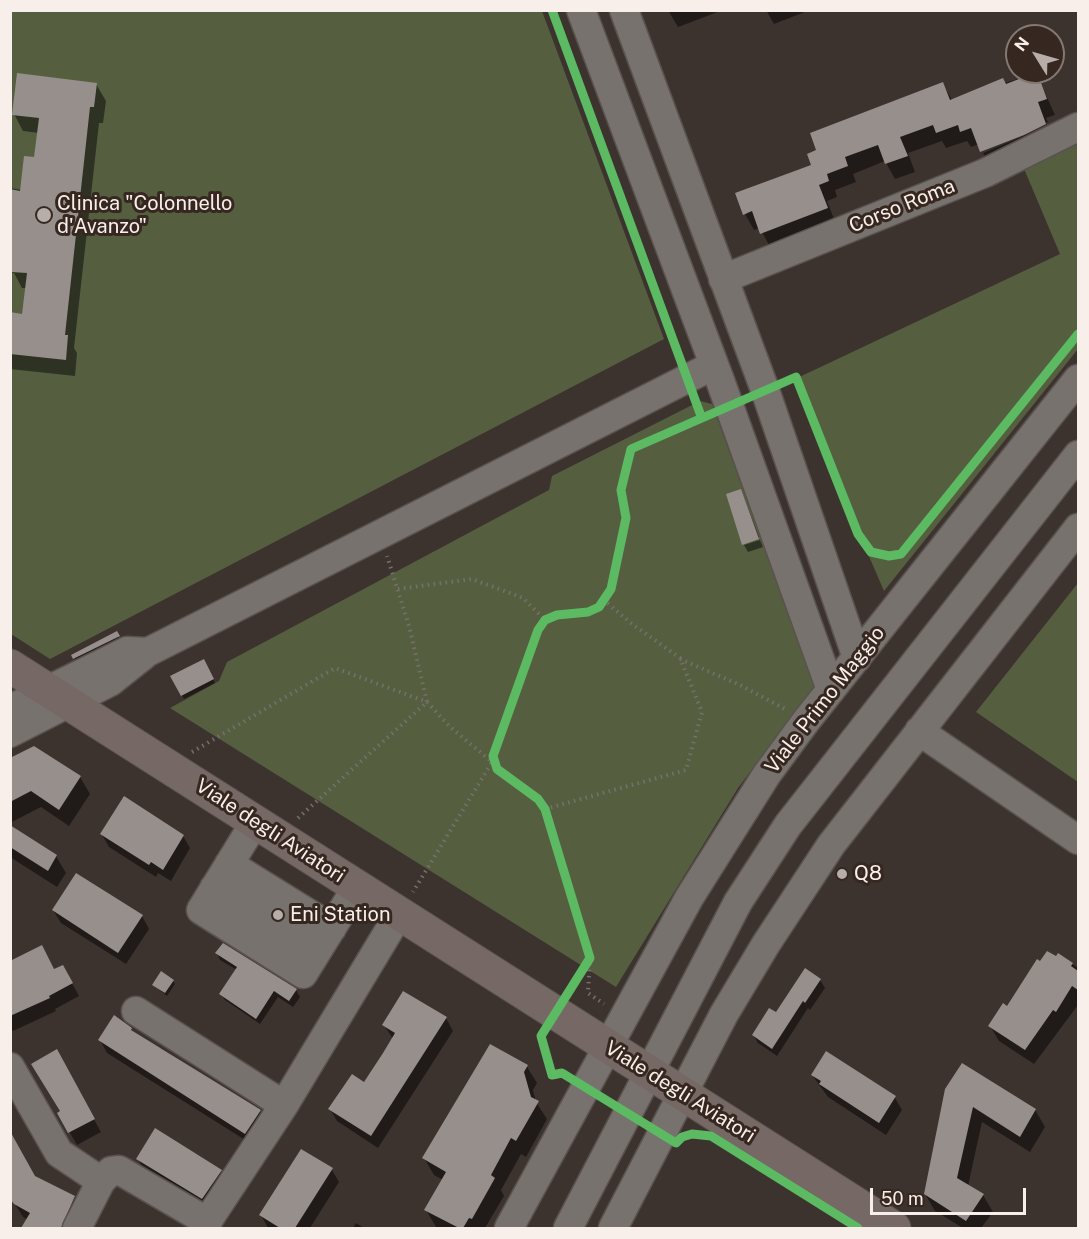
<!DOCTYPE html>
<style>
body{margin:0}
#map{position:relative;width:1089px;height:1239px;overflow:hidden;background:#3c332f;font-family:"Public Sans",sans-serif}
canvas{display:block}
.frame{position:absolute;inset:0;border:12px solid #f9efea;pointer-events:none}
.north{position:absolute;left:1005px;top:24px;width:60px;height:60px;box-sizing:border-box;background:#362821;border:2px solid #847871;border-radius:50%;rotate:307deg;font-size:16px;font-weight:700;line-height:24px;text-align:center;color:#f9efea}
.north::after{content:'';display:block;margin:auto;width:21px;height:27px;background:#b7ada9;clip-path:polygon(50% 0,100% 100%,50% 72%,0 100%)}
.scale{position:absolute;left:870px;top:1188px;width:156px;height:27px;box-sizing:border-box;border:3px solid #f9efea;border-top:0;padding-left:8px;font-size:18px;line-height:21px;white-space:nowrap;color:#f9efea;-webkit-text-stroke:4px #362821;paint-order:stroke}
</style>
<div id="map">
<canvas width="1089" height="1239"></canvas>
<div class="frame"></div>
<div class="north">N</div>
<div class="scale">50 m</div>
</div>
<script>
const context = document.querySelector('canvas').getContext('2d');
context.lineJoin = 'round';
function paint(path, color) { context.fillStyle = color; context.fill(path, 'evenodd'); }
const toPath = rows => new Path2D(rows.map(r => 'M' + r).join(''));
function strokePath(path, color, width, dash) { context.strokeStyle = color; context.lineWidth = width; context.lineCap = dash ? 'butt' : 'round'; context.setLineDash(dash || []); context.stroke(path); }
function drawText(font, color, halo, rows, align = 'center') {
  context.font = font + ' "Public Sans",sans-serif'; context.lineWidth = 6; context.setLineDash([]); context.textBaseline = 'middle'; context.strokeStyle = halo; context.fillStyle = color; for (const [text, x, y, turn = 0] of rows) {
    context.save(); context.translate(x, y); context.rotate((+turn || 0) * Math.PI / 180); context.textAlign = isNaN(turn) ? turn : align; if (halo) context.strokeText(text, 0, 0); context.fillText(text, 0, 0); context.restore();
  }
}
paint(toPath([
 [10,11,542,11,664,339,50,659,11,634],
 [1078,139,1078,349,884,591,793,380,1060,254,1022,164],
 [700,401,712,404,815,686,738,788,616,987,170,708,219,681,227,662,549,490,552,476],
 [1078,583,1078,782,976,712]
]), '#555f40');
paint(toPath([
 [668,10,723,10,678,27],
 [766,10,810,10,774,24],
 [1036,73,1055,115,1046,118,1048,122,981,150,979,144,971,147,967,141,946,148,942,141,908,153,915,172,895,179,885,161,853,174,856,182,835,190,837,197,827,201,836,224,771,249,760,228,754,230,745,214,813,166,943,84,952,100],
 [96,84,106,101,103,123,99,123,74,348,77,353,75,376,10,369,10,314,24,316,27,288,22,288,14,273,10,273,10,188,22,190,36,159,39,133,23,131,14,114],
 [1049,125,1054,140,991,167,983,153],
 [741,490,759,537,743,543],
 [760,540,763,547,748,552,744,545],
 [116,633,123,645,79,667,73,656],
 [204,661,215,683,184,699,172,677],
 [10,760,80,777,90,794,69,826,41,807,10,823],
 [10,827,56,856,66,873,57,887,10,857],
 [102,835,183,836,190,848,171,881,158,873,156,877,109,847],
 [53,910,142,916,149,929,126,964,61,923],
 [217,953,296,990,300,997,293,1007,278,997,260,1024,225,1000,221,994,237,970,220,960],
 [1058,955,1078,968,1078,1005,1034,1064,999,1041,990,1026,1008,1008,1041,963],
 [10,963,55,971,63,967,79,996,55,1009,56,1011,13,1031,10,1027],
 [820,980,825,988,810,1010,808,1008,777,1056,758,1043,753,1035],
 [173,981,175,984,167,996,154,985],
 [114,1018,160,1050,161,1048,260,1111,267,1124,253,1145,107,1053,100,1040],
 [446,1018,453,1031,378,1148,337,1121,330,1109,364,1084,393,1039,384,1025],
 [63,1064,101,1132,77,1145,59,1114,62,1112],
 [527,1067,537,1083,533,1090,536,1102,547,1119,526,1157,521,1154,501,1190,504,1196,485,1228,436,1227,426,1210,443,1180,434,1175,424,1158],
 [812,1075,895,1098,902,1110,886,1135,828,1097],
 [947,1089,1035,1110,1045,1127,1030,1152,982,1122,968,1186,983,1195,993,1212,981,1228,963,1228,935,1211,925,1194],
 [138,1159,221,1171,228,1183,210,1211,145,1172],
 [332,1170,339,1182,310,1228,268,1228,261,1215],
 [34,1177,74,1197,81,1209,73,1228,23,1228,28,1220,23,1217,10,1196],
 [356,1223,364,1228,353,1228]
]), '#0007');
paint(toPath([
 [1037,72,1047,99,1038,102,1046,124,1024,135,980,152,971,128,960,132,958,125,936,133,933,125,900,137,908,156,885,164,878,145,845,157,848,166,827,174,829,181,819,185,828,208,760,234,752,211,743,215,735,193,811,165,807,154,816,150,810,133,943,82,950,100,1003,78,1006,84],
 [17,73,97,83,94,107,90,107,65,335,68,335,66,360,10,354,10,312,22,314,27,273,11,272,10,189,20,191,24,156,34,157,39,118,12,115],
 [741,489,759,539,742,545,726,494],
 [117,631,120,636,73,659,71,655],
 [204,659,214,679,181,696,170,676],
 [34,746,81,776,59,810,31,791,10,802,10,758],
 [124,796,184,835,163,870,151,862,149,865,100,834],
 [10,825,57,855,48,871,10,847],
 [76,873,143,915,118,953,52,910],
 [223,943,297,989,289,1001,274,991,256,1019,219,994,237,967,215,953],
 [42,945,54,969,63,965,73,983,49,996,50,998,10,1016,10,961],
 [1047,951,1056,956,1058,953,1073,963,1071,966,1078,971,1078,990,1072,986,1056,1012,1053,1010,1025,1050,988,1026,1003,1003,1007,1006,1037,959,1040,961],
 [805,968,821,979,805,1003,803,1001,772,1049,752,1035,769,1008,776,1012],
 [161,971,174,980,165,993,152,985],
 [403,991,447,1017,371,1136,328,1109,352,1074,364,1082,383,1053,395,1033,382,1025],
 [114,1015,132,1028,131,1030,261,1110,245,1134,98,1040],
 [490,1044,528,1065,524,1072,531,1097,539,1101,516,1141,511,1138,491,1175,495,1178,472,1219,469,1218,463,1228,459,1228,424,1210,446,1172,422,1158],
 [57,1049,95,1119,68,1133,57,1113,60,1111,31,1064],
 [826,1051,896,1096,879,1123,819,1084,821,1081,811,1075],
 [962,1063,1036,1109,1020,1137,973,1107,957,1178,984,1194,966,1221,924,1194,945,1089],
 [155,1128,222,1170,202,1199,136,1159],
 [10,1131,35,1176,75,1196,61,1228,21,1228,30,1213,14,1204,10,1199],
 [301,1149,333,1168,295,1228,280,1228,259,1215]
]), '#978f8c');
const minor = toPath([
 [581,10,721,383,831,690],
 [624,10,765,390,857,658],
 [723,279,985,173,1078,127],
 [10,709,127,651,148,652,714,365],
 [919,731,1078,840],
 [10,733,110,682,144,655],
 [255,822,201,910,303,974,357,887],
 [229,864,332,928],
 [214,888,317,951],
 [136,1011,284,1105],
 [10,1067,59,1153,101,1181],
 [77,1228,101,1181,111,1171,119,1170,208,1222],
 [203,1228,284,1105,399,914],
 [509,1228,689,898,767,774,806,721,1078,379],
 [568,1228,738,902,788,825,1078,455],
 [613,1228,724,1014,766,944,831,845,1078,528]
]);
const major = toPath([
 [10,666,894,1228]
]);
strokePath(minor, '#5a524f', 31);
strokePath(major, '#5a524f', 35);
strokePath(toPath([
 [398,589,472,579,523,598,545,620],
 [680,659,740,685,787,710],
 [192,752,335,668,427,702,449,726,492,762,413,892],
 [545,809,686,770,702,712,680,658,632,624,605,601],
 [298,818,427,702,409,626,387,556],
 [590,958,588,993,604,1004]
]), '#76706d', 4, [1.5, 4.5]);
strokePath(minor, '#78726e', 28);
strokePath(major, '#756865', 33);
strokePath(toPath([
 [552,10,701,416],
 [858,1228,711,1136,692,1134,682,1137,676,1143,562,1073,552,1075,541,1036,590,958,545,809,538,799,497,769,493,756,538,630,545,620,557,615,588,612,599,607,611,589,626,518,621,490,631,449,796,377,858,534,871,552,889,556,901,554,1078,334]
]), '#5cba63', 9);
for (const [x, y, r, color] of [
 [44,215,8,"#b7ada9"],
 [842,874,6,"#b7ada9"],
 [278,915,6,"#b7ada9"]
]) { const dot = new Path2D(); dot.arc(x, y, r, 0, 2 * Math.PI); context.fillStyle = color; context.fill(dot); strokePath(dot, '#362821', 2); }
drawText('20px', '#f9efea', '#362821', [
 ["Clinica \"Colonnello",57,204],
 ["d'Avanzo\"",57,227],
 ["Q8",854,874],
 ["Eni Station",290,915]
], 'left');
drawText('20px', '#f9efea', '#362821', [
 ["Corso Roma",902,206,-22],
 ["Viale Primo Maggio",825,700,-52],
 ["Viale degli Aviatori",270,831,33],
 ["Viale degli Aviatori",680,1092,32]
]);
</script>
